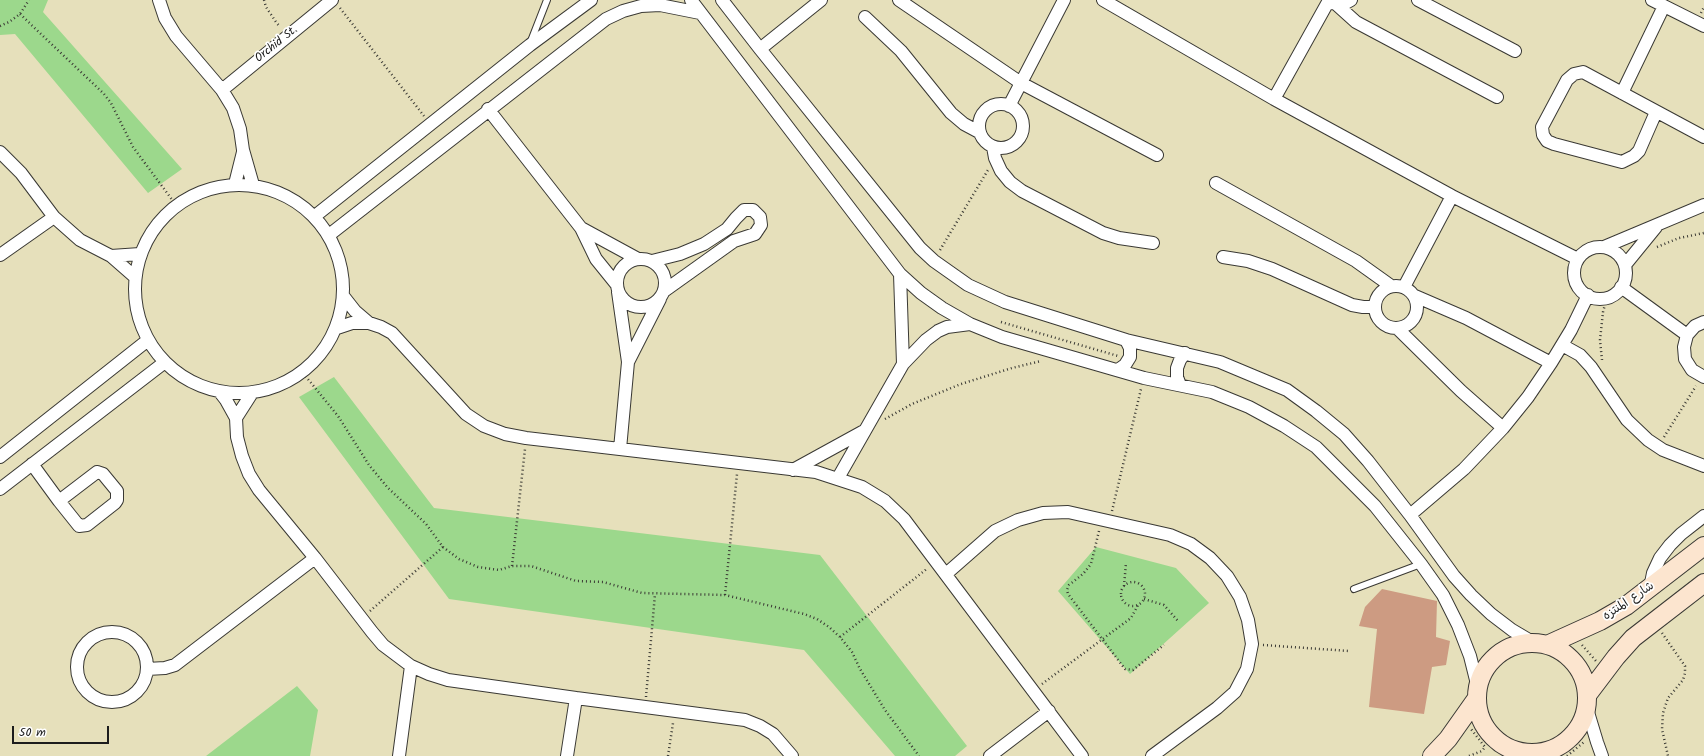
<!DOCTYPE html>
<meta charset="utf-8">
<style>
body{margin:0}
#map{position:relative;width:1704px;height:756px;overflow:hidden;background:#e6e0bb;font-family:Kalam,sans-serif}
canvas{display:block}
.scale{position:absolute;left:12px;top:726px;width:97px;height:18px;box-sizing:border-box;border:2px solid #1c1c1c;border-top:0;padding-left:5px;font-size:12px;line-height:14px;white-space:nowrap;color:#1c1c1c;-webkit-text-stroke:3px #fff;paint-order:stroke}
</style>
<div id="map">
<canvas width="1704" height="756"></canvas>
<div class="scale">50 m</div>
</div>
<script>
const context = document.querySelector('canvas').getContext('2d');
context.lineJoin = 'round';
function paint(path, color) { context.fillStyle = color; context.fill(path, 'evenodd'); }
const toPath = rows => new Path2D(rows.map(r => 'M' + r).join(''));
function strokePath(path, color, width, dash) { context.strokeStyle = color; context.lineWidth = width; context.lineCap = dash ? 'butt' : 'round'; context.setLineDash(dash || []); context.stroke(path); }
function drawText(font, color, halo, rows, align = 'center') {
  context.font = font + ' Kalam,"Playpen Sans Arabic",sans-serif'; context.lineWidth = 3.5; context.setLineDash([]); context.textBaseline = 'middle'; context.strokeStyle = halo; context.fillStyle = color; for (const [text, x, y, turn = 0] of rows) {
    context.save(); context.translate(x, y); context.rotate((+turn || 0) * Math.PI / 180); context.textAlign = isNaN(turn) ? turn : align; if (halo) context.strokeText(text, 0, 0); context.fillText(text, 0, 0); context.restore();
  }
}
paint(toPath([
 [0,0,48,0,43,12,182,169,148,193,15,34,0,35],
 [334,377,434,508,820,555,967,746,955,756,895,756,804,650,449,599,299,397],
 [1096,547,1176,568,1209,603,1130,674,1058,591],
 [297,686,318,710,310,756,206,756]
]), '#9cd88c');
paint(toPath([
 [1382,589,1437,601,1436,637,1450,641,1446,665,1432,667,1424,714,1369,707,1377,629,1359,626,1365,607]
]), '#cd9b82');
const lane = toPath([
 [531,41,547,0],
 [1354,589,1421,564]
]);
const street = toPath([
 [159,0,165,18,176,36,222,90,233,108,240,129,243,150,253,185],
 [691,0,900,274,921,293,942,308,970,324,1002,337,1144,378,1212,392,1249,407,1284,426,1316,447,1375,506,1421,564,1443,595,1458,625,1470,656,1478,688],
 [722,0,760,49,920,248,934,261,968,285,1005,302,1126,340,1220,362,1287,390,1316,411,1344,434,1368,461,1410,515,1454,576,1471,595,1491,614,1512,630,1534,643],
 [899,0,1021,83,1157,155],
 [1103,0,1274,99,1452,196,1578,259],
 [1418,0,1515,51],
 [1652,0,1704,26],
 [1331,3,1344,4,1351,0],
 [1336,4,1356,22,1497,97],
 [865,17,901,51,951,113,964,124,979,132],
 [760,49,821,0],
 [222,90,332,0],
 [1622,93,1664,6],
 [1274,99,1328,2],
 '979 126a22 22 0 1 1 44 0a22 22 0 1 1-44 0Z',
 [1009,106,1064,0],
 [488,109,581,228,596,259,617,285],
 [1656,112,1639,151,1634,156,1622,162,1554,144,1547,141,1543,135,1542,127,1567,80,1574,74,1583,72,1704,137],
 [993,147,995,158,1001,171,1010,182,1022,191,1103,233,1119,238,1153,243],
 [0,152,21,173,54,217,80,240,111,256,135,277],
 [1216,183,1356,261,1391,286],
 [235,184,243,152],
 '135 289a104 104 0 1 1 208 0a104 104 0 1 1-208 0Z',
 [315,216,530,45,591,0],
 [581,228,638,259],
 [329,235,606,19,623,11,641,6,660,5,700,13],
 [1604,247,1704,205],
 '1574 273a26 26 0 1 1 52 0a26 26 0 1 1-52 0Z',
 [0,255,54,217],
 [111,256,140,254],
 [1223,257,1248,261,1272,269,1352,305,1363,307,1375,307],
 '617 283a24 24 0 1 1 48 0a24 24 0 1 1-48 0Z',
 [652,261,680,254,704,244,727,229,736,218,744,210,753,210,760,217,761,225,755,234,734,241,664,291],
 [1625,265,1656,227],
 [900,274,903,364],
 '1375 307a21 21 0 1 1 42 0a21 21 0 1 1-42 0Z',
 [1404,287,1452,196],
 [1621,287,1687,335],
 [618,292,628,362,620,449],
 [1415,296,1466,318,1551,363],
 [344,297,355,311,369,323],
 [1704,322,1695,326,1687,335,1684,347,1685,359,1692,370,1704,377],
 [337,328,352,323,369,323,381,327,392,333,466,414,484,426,505,434,526,438,816,472,862,487,885,501,904,519,1082,756],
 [1397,328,1461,391,1503,428],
 [1562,345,1580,355,1591,367,1627,420,1648,440,1663,450,1704,466],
 [628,362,660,299],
 [1118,370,1125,365,1130,357,1130,348,1126,340],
 [1180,385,1177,377,1177,368,1180,360,1185,353],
 [219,391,226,400,236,418,237,437,242,456,249,474,259,490,315,558,372,632,383,645,411,666,429,674,448,680,576,698,745,720,760,726,773,734,792,756],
 [236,418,252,393],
 [0,457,148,340],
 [32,464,59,501],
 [793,470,864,431],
 [97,472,103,474,117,491,117,500,115,503,87,525,79,526,59,501,97,472],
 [838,478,903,364,926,340,938,331,947,327,970,324],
 [0,489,165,362],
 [1410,515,1464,469,1503,428,1528,397,1551,363,1571,330,1588,295],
 [946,574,995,531,1018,520,1043,513,1068,512,1170,535,1191,544,1210,558,1227,576,1240,597,1248,620,1252,644,1247,669,1235,692,1217,708,1152,756],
 [1650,588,1653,573,1660,558,1670,545,1681,534,1704,516],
 '77 667a35 35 0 1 1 70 0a35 35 0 1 1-70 0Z',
 [147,669,165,668,175,665,315,558],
 [1587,709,1597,742,1602,756],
 [1531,754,1535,756],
 [399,756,411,666],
 [567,756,576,698],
 [990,756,1049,711]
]);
const secondary = toPath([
 '1477 698a55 55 0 1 1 110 0a55 55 0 1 1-110 0Z',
 [1547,645,1600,621,1626,606,1704,546],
 [1588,694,1616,657,1633,638,1704,583],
 [1432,756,1448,739,1477,698]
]);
strokePath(lane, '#3a3934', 8);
strokePath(street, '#3a3934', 14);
strokePath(secondary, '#3a3934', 20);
strokePath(toPath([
 [264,0,266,7,276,22,280,27],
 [340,8,424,116],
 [1701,13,1704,7],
 [20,14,104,94,111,103,133,147,176,205],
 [0,26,9,22,20,14,29,0],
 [1657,247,1679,238,1704,233],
 [940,250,988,170],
 [1001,322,1118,356],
 [1602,360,1600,340,1603,312,1607,297],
 [303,373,338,416,369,465,388,488,426,524,443,547,459,559,478,567,499,570,512,566,531,566,576,581,603,582,642,593,725,595,804,614,817,619,829,627,840,637,852,652,860,669,885,710,919,756],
 [885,419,912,404,961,384,1012,368,1041,361],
 [1664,437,1696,386],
 [1112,511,1141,389],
 [1099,531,1091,564,1083,574,1069,585,1067,590,1068,594,1125,669,1133,670,1164,645],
 [512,566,525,449],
 '1121 594a12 12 0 1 1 24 0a12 12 0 1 1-24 0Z',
 [1124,586,1126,563],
 [725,595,737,474],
 [1144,599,1164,605,1178,621],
 [370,611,443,547],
 [1662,633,1685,666,1685,673,1683,680,1668,698,1663,713,1662,729,1668,756],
 [840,637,928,568],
 [1263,645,1349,651],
 [1582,645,1596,661],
 [1042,684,1131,618,1138,605],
 [646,697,655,594],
 [668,756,673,723],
 [1469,756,1482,751,1485,747,1471,729],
 [1567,756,1584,742]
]), '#3a3934', 2.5, [1, 3]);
strokePath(lane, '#fff', 6);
strokePath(street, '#fff', 12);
strokePath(secondary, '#fce5cf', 18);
drawText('12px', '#1c1c1c', '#fff', [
 ["Orchid St.",277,45,-39],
 ["شارع المنتزه",1629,602,-34]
]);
</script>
